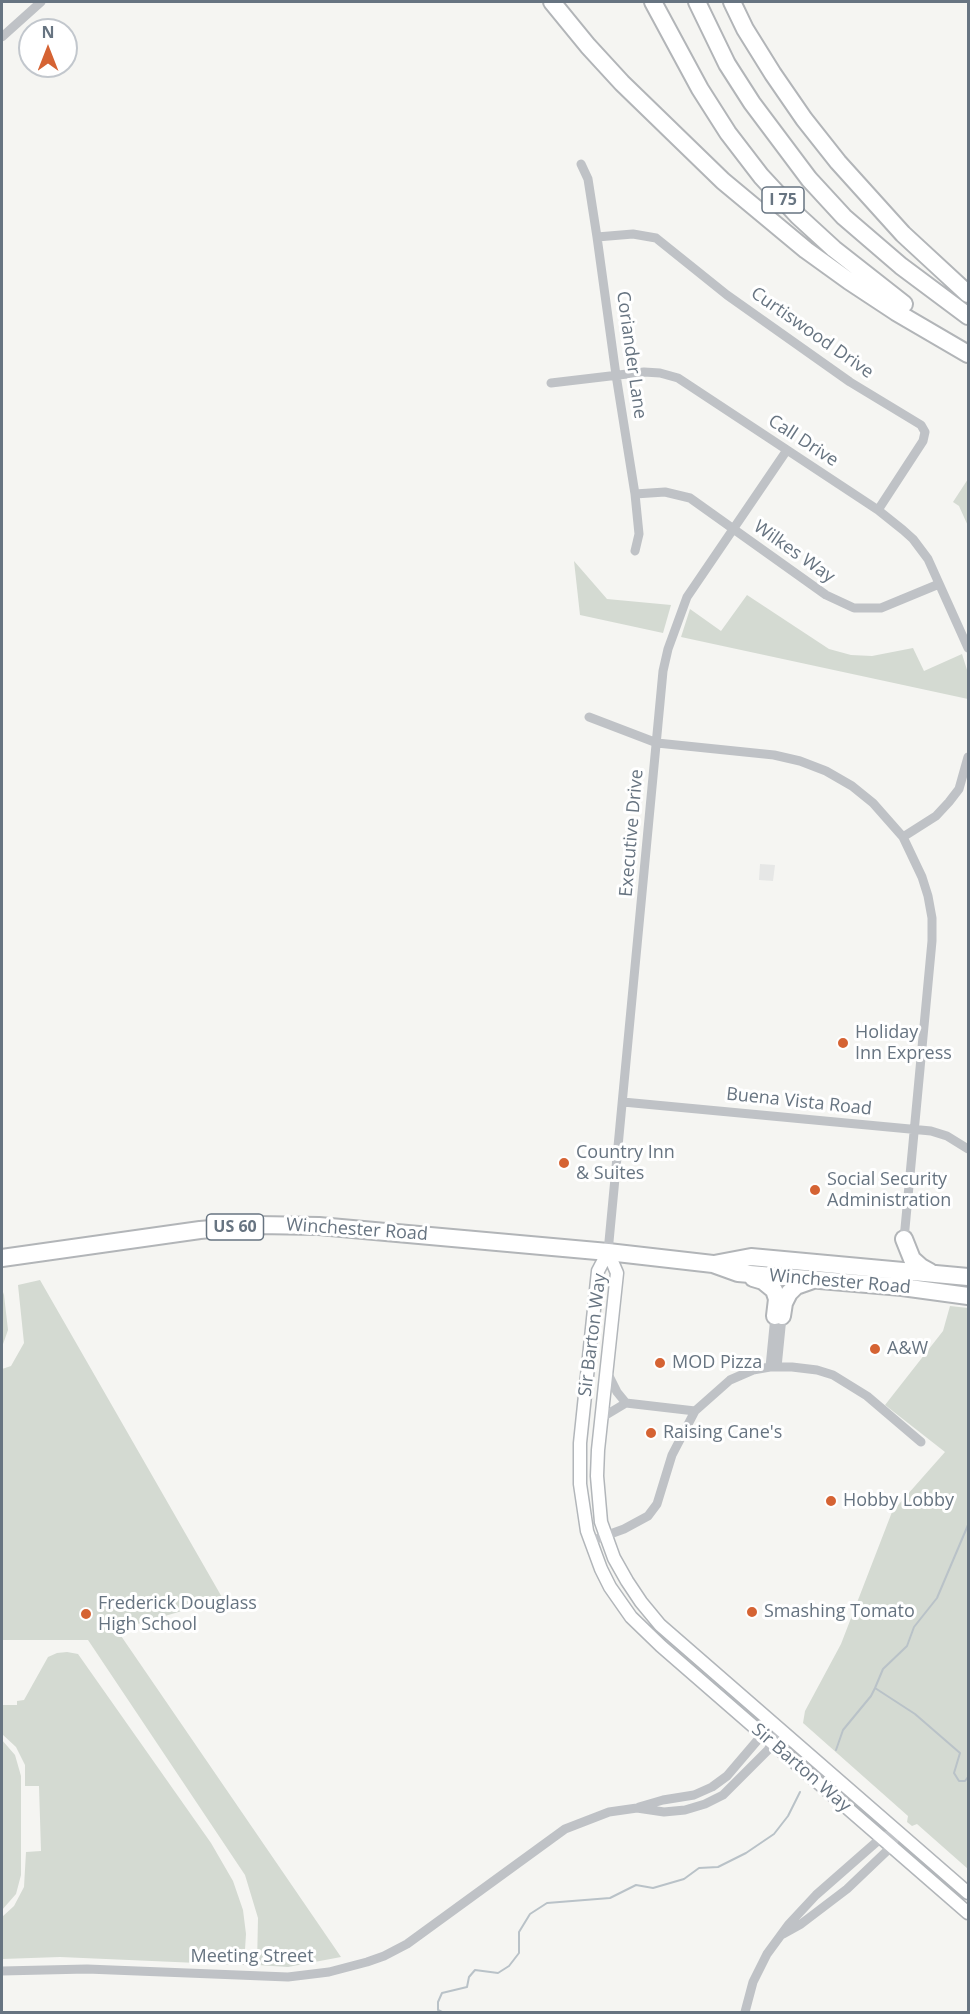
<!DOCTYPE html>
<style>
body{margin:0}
#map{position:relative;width:970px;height:2014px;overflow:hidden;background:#f5f5f2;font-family:"Open Sans",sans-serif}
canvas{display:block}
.frame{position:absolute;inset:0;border:3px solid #677481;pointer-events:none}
.north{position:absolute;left:18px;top:18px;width:60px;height:60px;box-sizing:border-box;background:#fff;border:2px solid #c2c7cd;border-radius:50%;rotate:0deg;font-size:16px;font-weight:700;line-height:24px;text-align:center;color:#677481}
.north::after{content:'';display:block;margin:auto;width:21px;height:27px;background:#d56333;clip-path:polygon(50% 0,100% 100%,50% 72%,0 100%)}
</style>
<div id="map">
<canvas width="970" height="2014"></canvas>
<div class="frame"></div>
<div class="north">N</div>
</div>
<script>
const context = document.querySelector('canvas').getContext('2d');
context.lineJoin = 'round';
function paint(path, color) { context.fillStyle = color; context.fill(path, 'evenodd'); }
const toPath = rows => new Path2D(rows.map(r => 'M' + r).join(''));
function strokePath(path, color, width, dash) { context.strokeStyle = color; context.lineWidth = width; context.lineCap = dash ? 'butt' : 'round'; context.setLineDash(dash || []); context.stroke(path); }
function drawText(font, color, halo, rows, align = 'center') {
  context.font = font + ' "Open Sans",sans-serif'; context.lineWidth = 6; context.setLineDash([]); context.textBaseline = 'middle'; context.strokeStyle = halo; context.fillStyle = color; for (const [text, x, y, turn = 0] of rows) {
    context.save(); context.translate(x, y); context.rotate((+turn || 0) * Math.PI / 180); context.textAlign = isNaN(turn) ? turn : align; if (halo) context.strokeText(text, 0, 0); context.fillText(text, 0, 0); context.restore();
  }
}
paint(toPath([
 [760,864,775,865,773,881,759,880]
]), '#e6e7e6');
paint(toPath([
 [968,479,968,526,959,506,953,502],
 [574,561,607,599,671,605,663,633,580,615],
 [747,595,829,649,851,655,872,656,913,648,924,671,962,654,968,673,968,699,681,637,690,609,721,631],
 [40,1280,223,1599,117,1630,341,1957,288,1967,257,1965,258,1918,245,1875,88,1640,2,1640,2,1369,11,1366,24,1343,18,1285],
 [2,1289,4,1295,8,1330,2,1347],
 [950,1306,968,1308,968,1869,917,1824,912,1826,907,1822,908,1816,803,1723,805,1711,841,1644,892,1512,945,1452,885,1405,943,1331],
 [67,1652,78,1654,211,1843,233,1881,243,1910,246,1934,244,1965,60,1957,2,1959,2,1917,14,1906,24,1887,26,1852,41,1851,39,1786,25,1786,25,1765,16,1747,2,1734,2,1705,17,1705,17,1701,24,1700,48,1657,57,1653],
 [2,1740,15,1755,21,1776,21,1875,16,1894,2,1910]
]), '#d4dad2');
strokePath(toPath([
 [968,1525,937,1598,914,1627,907,1646,883,1669,875,1688,915,1714,960,1753,954,1773,959,1781,965,1781,968,1777],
 [836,1750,843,1730,871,1696,875,1688],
 [442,2012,438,2010,438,2002,442,1993,467,1987,469,1977,475,1970,498,1973,509,1966,519,1953,519,1932,530,1914,547,1903,610,1898,636,1885,653,1888,684,1879,699,1868,718,1867,746,1853,774,1834,788,1816,800,1792]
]), '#b9c2c8', 2);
const secondary = toPath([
 [608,1252,598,1271,580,1443,580,1484,587,1531,601,1569,610,1587,631,1617,661,1646,968,1913],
 [608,1252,617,1273,598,1450,597,1476,601,1522,614,1558,627,1581,641,1602,660,1625,968,1893]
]);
const highway = toPath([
 [552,2,588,46,622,83,723,181,806,250,849,281,896,312,968,354],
 [653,2,700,89,728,133,761,176,798,216,834,249,904,304],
 [697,2,727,64,752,103,809,179,844,217,901,266,968,316],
 [732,2,745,29,773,74,804,119,838,162,903,234,968,294],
 [904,1239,912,1259,921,1267,930,1272],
 [2,1258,200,1230,257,1225,319,1226,608,1252,713,1264,738,1273,902,1287,968,1296],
 [714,1264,751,1257,968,1277],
 [753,1278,763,1281,774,1290,777,1299,775,1316],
 [782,1316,784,1303,789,1293,796,1286,813,1280]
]);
strokePath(secondary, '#b2b6ba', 15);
strokePath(highway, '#b2b5b8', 20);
strokePath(toPath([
 [2,37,41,2],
 [581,164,588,179,597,237,616,375,635,494,639,534,635,551],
 [597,237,633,234,656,238,727,295,850,382,921,425,925,432,923,441,878,510],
 [551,383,644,372,660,373,678,378,878,510,903,530,913,539,928,559,968,648],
 [635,494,665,492,690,498,826,595,854,608,881,608,939,584],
 [589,717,657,743,774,755,800,761,826,771,852,786,873,803,903,837,922,877,928,896,932,918,932,941,904,1239],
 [903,837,936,816,949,802,959,789,968,757],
 [623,1102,931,1131,947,1136,968,1149],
 [608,1252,663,671,668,649,687,597,787,450],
 [770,1367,775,1316],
 [777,1367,782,1317],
 [607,1372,617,1392,626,1403],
 [601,1418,626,1403,695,1411],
 [591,1541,624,1529,648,1516,657,1504,672,1455,695,1411,730,1380,753,1370,770,1367,792,1367,817,1370,833,1375,867,1396,921,1442],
 [639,1807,663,1800,694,1795,712,1787,727,1776,762,1735,767,1733],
 [783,1934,801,1924,847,1889,891,1847,898,1831],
 [2,1971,87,1969,288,1977,329,1972,367,1962,384,1956,407,1944,565,1829,609,1812,637,1808,664,1812,685,1810,705,1804,723,1795,774,1744,779,1729],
 [745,2012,753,1982,767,1954,789,1924,816,1895,881,1838,898,1831]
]), '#bfc2c6', 9);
strokePath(secondary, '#fff', 12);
strokePath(highway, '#fff', 16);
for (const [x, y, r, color] of [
 [843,1043,6,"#d56333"],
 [564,1163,6,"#d56333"],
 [815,1190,6,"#d56333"],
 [875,1349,6,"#d56333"],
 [660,1363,6,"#d56333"],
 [651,1433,6,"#d56333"],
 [831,1501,6,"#d56333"],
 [752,1612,6,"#d56333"],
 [86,1614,6,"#d56333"]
]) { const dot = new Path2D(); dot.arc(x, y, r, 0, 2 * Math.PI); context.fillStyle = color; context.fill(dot); strokePath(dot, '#fff', 2); }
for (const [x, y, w] of [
 [783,200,42],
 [235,1227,57]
]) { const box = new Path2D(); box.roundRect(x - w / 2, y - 13, w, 26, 4.5); context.fillStyle = '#fff'; context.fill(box); strokePath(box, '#677481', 1.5); }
drawText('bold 16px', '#677481', null, [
 ["I 75",783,200],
 ["US 60",235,1227]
]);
drawText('18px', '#677481', '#fff', [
 ["Curtiswood Drive",812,333,35],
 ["Coriander Lane",631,355,82],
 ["Call Drive",803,441,33],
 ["Wilkes Way",794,552,35],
 ["Executive Drive",632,833,-85],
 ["Buena Vista Road",799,1102,6],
 ["Winchester Road",357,1230,4],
 ["Winchester Road",840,1282,5],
 ["Sir Barton Way",593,1335,-83],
 ["Sir Barton Way",801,1768,41],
 ["Meeting Street",252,1957]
]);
drawText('18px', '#677481', '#fff', [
 ["Holiday",855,1033],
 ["Inn Express",855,1054],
 ["Country Inn",576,1153],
 ["& Suites",576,1174],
 ["Social Security",827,1180],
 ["Administration",827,1201],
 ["A&W",887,1349],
 ["MOD Pizza",672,1363],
 ["Raising Cane's",663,1433],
 ["Hobby Lobby",843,1501],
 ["Frederick Douglass",98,1604],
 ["High School",98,1625],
 ["Smashing Tomato",764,1612]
], 'left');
</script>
